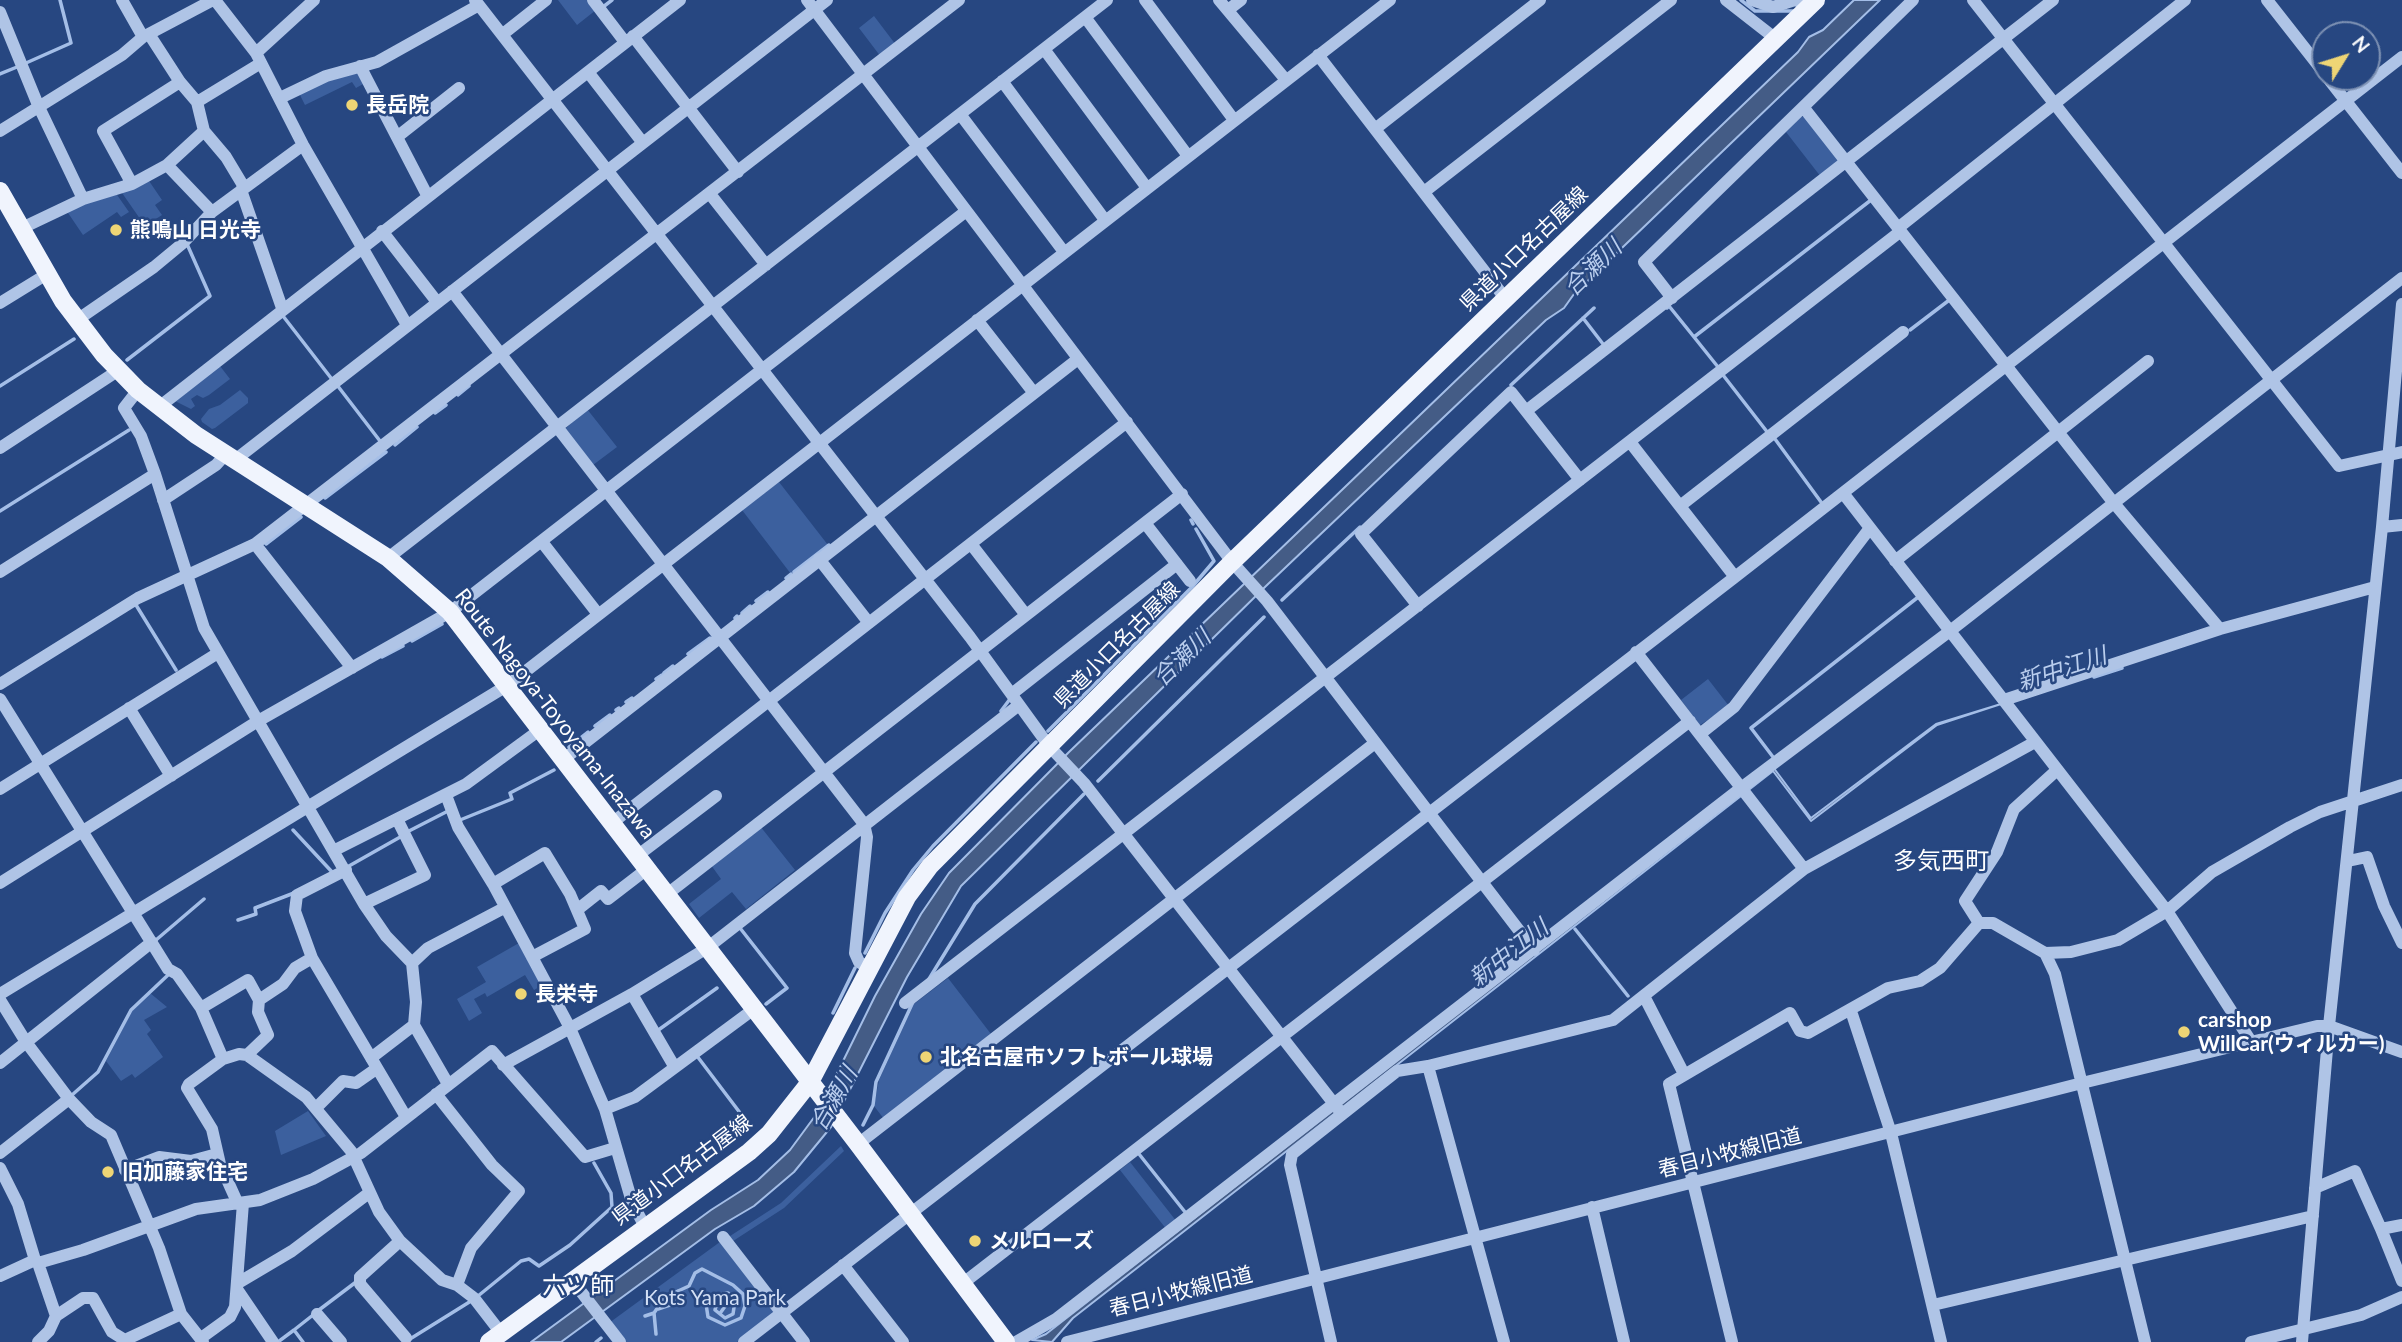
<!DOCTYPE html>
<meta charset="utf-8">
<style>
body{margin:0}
#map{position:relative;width:2402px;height:1342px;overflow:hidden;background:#274781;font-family:Lato,sans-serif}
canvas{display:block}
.north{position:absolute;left:2311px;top:21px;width:70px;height:70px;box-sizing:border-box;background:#274781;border:2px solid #7d91b3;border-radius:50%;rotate:52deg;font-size:19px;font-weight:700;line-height:28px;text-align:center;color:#fff}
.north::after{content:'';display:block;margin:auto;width:24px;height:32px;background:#eed575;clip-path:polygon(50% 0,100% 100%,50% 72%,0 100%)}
</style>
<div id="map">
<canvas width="2402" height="1342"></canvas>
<div class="north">N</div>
</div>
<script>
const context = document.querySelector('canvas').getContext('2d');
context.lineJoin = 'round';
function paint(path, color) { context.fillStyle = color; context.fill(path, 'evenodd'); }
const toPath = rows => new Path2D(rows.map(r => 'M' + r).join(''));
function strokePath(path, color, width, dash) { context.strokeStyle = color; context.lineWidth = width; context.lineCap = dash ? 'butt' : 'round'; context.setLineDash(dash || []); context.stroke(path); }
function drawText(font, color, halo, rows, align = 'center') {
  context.font = font + ' Lato,"Noto Sans JP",sans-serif'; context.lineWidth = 5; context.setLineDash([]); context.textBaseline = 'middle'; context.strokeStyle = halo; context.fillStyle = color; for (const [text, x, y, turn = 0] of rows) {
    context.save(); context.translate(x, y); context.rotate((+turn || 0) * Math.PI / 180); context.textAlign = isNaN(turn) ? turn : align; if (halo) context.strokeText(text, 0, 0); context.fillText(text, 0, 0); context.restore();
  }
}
paint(toPath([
 [558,0,588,0,596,10,577,25],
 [874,16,896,45,881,57,859,28],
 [358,69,365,83,356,88,352,82,305,105,298,91],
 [1806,116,1840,160,1821,177,1786,132,1801,117],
 [147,178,162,200,155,205,162,215,145,226,120,190],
 [115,192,129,212,121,217,117,212,83,235,66,210],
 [220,366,230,379,209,395,203,398,197,395,191,399,195,406,191,409,175,401],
 [240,390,248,398,248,403,215,428,212,429,202,422,201,419,209,409,220,405],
 [587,409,617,447,593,465,565,429],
 [779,482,828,545,791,574,742,510],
 [1708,679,1729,706,1700,725,1681,700],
 [760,826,795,870,746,909,732,892,699,918,689,904,721,879,711,865],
 [519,943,543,985,534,990,525,975,487,997,485,993,474,999,482,1013,469,1021,457,999,486,982,477,967],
 [948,978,991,1034,884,1119,874,1106,879,1080,914,1004],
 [150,993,167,1007,144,1020,151,1030,147,1034,163,1057,135,1078,132,1074,121,1081,106,1061,132,1011],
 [308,1111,326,1136,281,1155,275,1131],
 [841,1146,844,1151,784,1208,730,1243,727,1238,781,1203],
 [1130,1162,1177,1222,1167,1230,1120,1170],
 [724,1239,774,1306,773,1314,737,1342,623,1342,609,1323]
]), '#3c609e');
const water = toPath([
 [1854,0,1880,0,1574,294,1564,308,1546,320,1266,586,961,886,907,977,831,1127,794,1172,754,1206,715,1229,561,1342,531,1342,711,1210,758,1180,790,1150,818,1112,875,996,921,914,949,873,1069,752,1798,52,1809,37,1823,30,1854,0],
 [2001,704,1937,725,1811,821,1773,771,1073,1318,1052,1342,1032,1340,1046,1334,1773,767,1811,818,1936,724,2001,704]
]);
paint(water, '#445c86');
strokePath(water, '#a4bee7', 2);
strokePath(toPath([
 [1741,0,1755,11,1798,11],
 [603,7,612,0],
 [26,63,71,43,60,0],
 [0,74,17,67],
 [1667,308,1669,306,1694,337],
 [283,316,331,378],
 [1583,318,1603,344],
 [1910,330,1948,301],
 [127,360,210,296,187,244],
 [1718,367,1694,337,1871,200],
 [1723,375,1768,433],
 [337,385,380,441],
 [1511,385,1594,308],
 [0,386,74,339],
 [458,395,469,386],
 [435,413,446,405],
 [1775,439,1821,502],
 [395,445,417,427],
 [325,498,386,452],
 [0,511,129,430],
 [1191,520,1193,524],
 [266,544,301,517],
 [794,572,829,545],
 [786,578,791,574],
 [1282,600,1360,527],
 [756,601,768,592],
 [136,605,176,670],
 [742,613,750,606],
 [735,618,737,616],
 [412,641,442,624],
 [688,654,710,638],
 [382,657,403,646],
 [664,673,673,666],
 [2094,677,2122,668],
 [656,679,662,675],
 [626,702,632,698],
 [616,710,619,708],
 [1001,711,1010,699],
 [595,726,610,715],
 [1048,731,1192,587,1214,561,1196,529],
 [569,747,588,732],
 [1773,757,1751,728,1917,598],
 [1098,781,1264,617],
 [460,820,512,799,510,793,554,770],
 [293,830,333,873],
 [407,832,448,811],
 [349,866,402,836],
 [238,920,256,914,255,908,294,893],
 [740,928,787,988,766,1004],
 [1575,929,1628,996],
 [156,940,204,899],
 [865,953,885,913,913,870,933,846,1036,742],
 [929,979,975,904,1084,794],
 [833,1013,855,968],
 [657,1031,717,988],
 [697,1056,750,1126],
 [72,1095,98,1072,131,1010,168,975],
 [863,1125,873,1105,876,1082,913,1002],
 [1139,1154,1185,1212],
 [478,1296,521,1261,529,1259,539,1266,570,1245,612,1207,611,1193,594,1163],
 [658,1309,673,1304,678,1291],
 [319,1310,356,1282],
 [645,1316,654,1313],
 [656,1334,654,1313,665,1297,689,1286,695,1273,702,1269,733,1285,743,1294,745,1306,741,1318,725,1325,708,1317,706,1304,713,1295,728,1293,735,1301,733,1314,725,1318,715,1310,717,1302,722,1301,726,1305,721,1312],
 [410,1339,471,1301],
 [278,1342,294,1330],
 [303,1342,294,1330,313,1315],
 [596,1342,601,1338]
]), '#a4bee7', 3.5);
strokePath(toPath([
 [122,0,143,37],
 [215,0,256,53,303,145,407,325],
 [475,0,970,637,1049,746,1084,783,1342,1114],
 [593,0,625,42],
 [807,0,1232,562,1267,601,1534,950],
 [1145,0,1234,120],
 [1219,0,1286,80],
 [1726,0,1776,39],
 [1752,0,1773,7,1795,0,1810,6],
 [1973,0,2339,466,2402,452],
 [2267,0,2325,74],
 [1228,10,1241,0],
 [0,12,38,105,83,199],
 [1085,17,1188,156],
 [503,34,546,0],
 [633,36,738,172],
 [1044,49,1147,188],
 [256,53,314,0],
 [1318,55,1505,298],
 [360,66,427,195],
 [588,72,643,143],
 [2327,77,2402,173],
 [1002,81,1105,220],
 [280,98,326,76,377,62,479,5],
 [197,102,261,63],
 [1804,108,2113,502,2220,629],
 [960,114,1064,252],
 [1375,129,1540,0],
 [0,131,122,55,143,37,213,0],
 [204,131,226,157,244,187],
 [397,137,459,88],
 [167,165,212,212],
 [132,184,103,131,180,82],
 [241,190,282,308],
 [1424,192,1671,0],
 [710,194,766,265],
 [22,228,83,199,132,184,167,165,204,131,197,102,180,82,149,34],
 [1898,228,2185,0],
 [382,231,437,302],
 [452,291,864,824,867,837,855,953,859,962,869,968],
 [1672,298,1644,262,1913,0],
 [0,303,47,274],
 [77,320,154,267,183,243,212,212,303,145],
 [977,320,1034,393],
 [138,390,124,408,141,436,155,474,204,628,364,904,386,936,412,963,416,1002,414,1025,448,1084],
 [159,407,680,0],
 [1630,442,1735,577],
 [0,448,119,370],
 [235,460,827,0],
 [1580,480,1526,411,2053,0],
 [1843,493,2167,911,2252,1043],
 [163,500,216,465,226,454],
 [1680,506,1903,332],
 [1145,523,1190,581],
 [2382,527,2402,525],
 [542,542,598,614],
 [255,544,352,668],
 [971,544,1026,615],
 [388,558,1107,0],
 [819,559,869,623],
 [1895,561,2148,361],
 [0,572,155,474],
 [1418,606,1361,534,1511,392,1526,411],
 [1636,652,1804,869],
 [0,684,138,598,255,544,959,0],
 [1013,693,1177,564],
 [0,699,168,969,177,974,201,1008,223,1059],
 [2004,700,2220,629,2375,587],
 [129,708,171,776],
 [1700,734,1734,707,1870,528],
 [564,759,1078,359],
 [0,789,218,653],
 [446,795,458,827,493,884,569,1026,605,1109,632,1202,645,1227],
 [612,823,1127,422],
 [335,850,466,784,541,729],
 [637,856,716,796],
 [2348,861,2367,857,2384,906,2402,943],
 [346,870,297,895,295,911,312,958,406,1117],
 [0,883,258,721,450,612,965,212],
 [493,884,545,853,570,894,585,929,532,957],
 [666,895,1182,494],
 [364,904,425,875,397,819],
 [577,910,601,891,608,899,647,869],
 [1979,923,1965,901,1997,852,2014,809,2057,770],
 [2045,953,2055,974,2145,1342],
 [412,963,428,948,504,908],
 [0,994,508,685,1390,0],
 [632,994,674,1066],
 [1644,996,1684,1074],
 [0,1000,26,1042,69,1099,91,1122,111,1135,159,1248,181,1314,203,1342],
 [259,1000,283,984,295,968,312,958],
 [905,1003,1901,231],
 [201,1008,248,980,259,1000,258,1012,268,1035,247,1055],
 [1851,1011,1891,1133,1941,1342],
 [371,1058,414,1025],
 [0,1063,152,942],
 [503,1065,632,994,707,948,1019,705],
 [436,1094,492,1165,519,1191,471,1248,457,1285],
 [316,1108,343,1081,356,1083,376,1069],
 [605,1109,635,1097,754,1009],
 [858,1144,1375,743],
 [0,1153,69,1099],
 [0,1168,18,1204,35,1260],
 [125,1170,159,1157,191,1161,217,1154],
 [2315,1188,2355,1171,2381,1229],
 [238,1204,220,1164,212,1129,187,1088,189,1084,223,1059,239,1054,247,1055,306,1097,351,1151,379,1212,400,1241,442,1280,457,1285,474,1298,501,1333],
 [1592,1207,1624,1342],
 [2402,1225,2381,1229,2402,1281],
 [723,1237,804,1342],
 [400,1241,360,1277,360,1284,406,1338],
 [38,1263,56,1316,49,1331,38,1342],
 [843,1265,903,1342],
 [0,1276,35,1260,38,1263,83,1250,196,1209,260,1200,313,1179,361,1153,492,1051,585,1157,615,1148],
 [572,1280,620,1342],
 [238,1283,292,1251,369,1193],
 [962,1284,1690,721],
 [237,1289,273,1342],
 [1933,1305,2313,1216],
 [317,1314,341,1342],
 [56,1316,83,1298,93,1298,112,1332,125,1340,181,1314],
 [201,1338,230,1317,235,1307,243,1203],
 [744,1342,1735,577,2402,57],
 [1016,1342,1056,1319,1741,788,1950,631,2402,278],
 [1067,1342,2082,1083,2317,1026,2329,1026,2402,1052],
 [1331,1342,1290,1165,1292,1154,1397,1071,1428,1066],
 [1504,1342,1428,1066,1613,1020,1804,869,2035,742],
 [1732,1342,1669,1084,1790,1013,1800,1031,1808,1033,1888,988,1920,981,1940,968,1979,923,1993,923,2045,953,2071,952,2118,940,2167,911,2212,872,2290,827,2320,812,2402,785],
 [2251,1342,2361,1315,2402,1297],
 [2302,1342,2329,1026,2382,527,2402,304]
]), '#afc4e6', 12);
strokePath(toPath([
 [0,191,63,301,104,355,138,390,196,435,388,558,450,612,858,1144,1006,1342],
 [489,1342,749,1152,769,1134,810,1082,907,897,930,866,1232,562,1816,0]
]), '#f0f4fd', 18);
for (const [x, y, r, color] of [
 [352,105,7,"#eed575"],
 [116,230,7,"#eed575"],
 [521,994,7,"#eed575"],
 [2184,1032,7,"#eed575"],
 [926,1057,7,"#eed575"],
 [108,1172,7,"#eed575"],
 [975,1241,7,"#eed575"]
]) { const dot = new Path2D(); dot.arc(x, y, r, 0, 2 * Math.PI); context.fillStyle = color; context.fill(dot); strokePath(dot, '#274781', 2.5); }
drawText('bold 21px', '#fff', '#274781', [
 ["長岳院",366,105],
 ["熊鳴山 日光寺",130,230],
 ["長栄寺",535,994],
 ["carshop",2198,1020],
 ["WillCar(ウィルカー)",2198,1044],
 ["北名古屋市ソフトボール球場",940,1057],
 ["旧加藤家住宅",122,1172],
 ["メルローズ",989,1241]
], 'left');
drawText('21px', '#fff', '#274781', [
 ["県道小口名古屋線",1524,249,-44],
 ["県道小口名古屋線",1117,645,-45],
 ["Route Nagoya-Toyoyama-Inazawa",555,714,52],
 ["春日小牧線旧道",1730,1153,-14],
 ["県道小口名古屋線",682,1170,-37],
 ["春日小牧線旧道",1181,1292,-14]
]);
drawText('21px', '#d2dff5', '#274781', [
 ["Kots Yama Park",715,1298]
]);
drawText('italic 23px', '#baceee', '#274781', [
 ["合瀬川",1593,268,-44],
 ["合瀬川",1182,658,-44],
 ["新中江川",2062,669,-18],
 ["新中江川",1509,953,-38],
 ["合瀬川",834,1099,-60]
]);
drawText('24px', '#fff', '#274781', [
 ["多気西町",1941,861],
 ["六ツ師",578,1286]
]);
</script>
